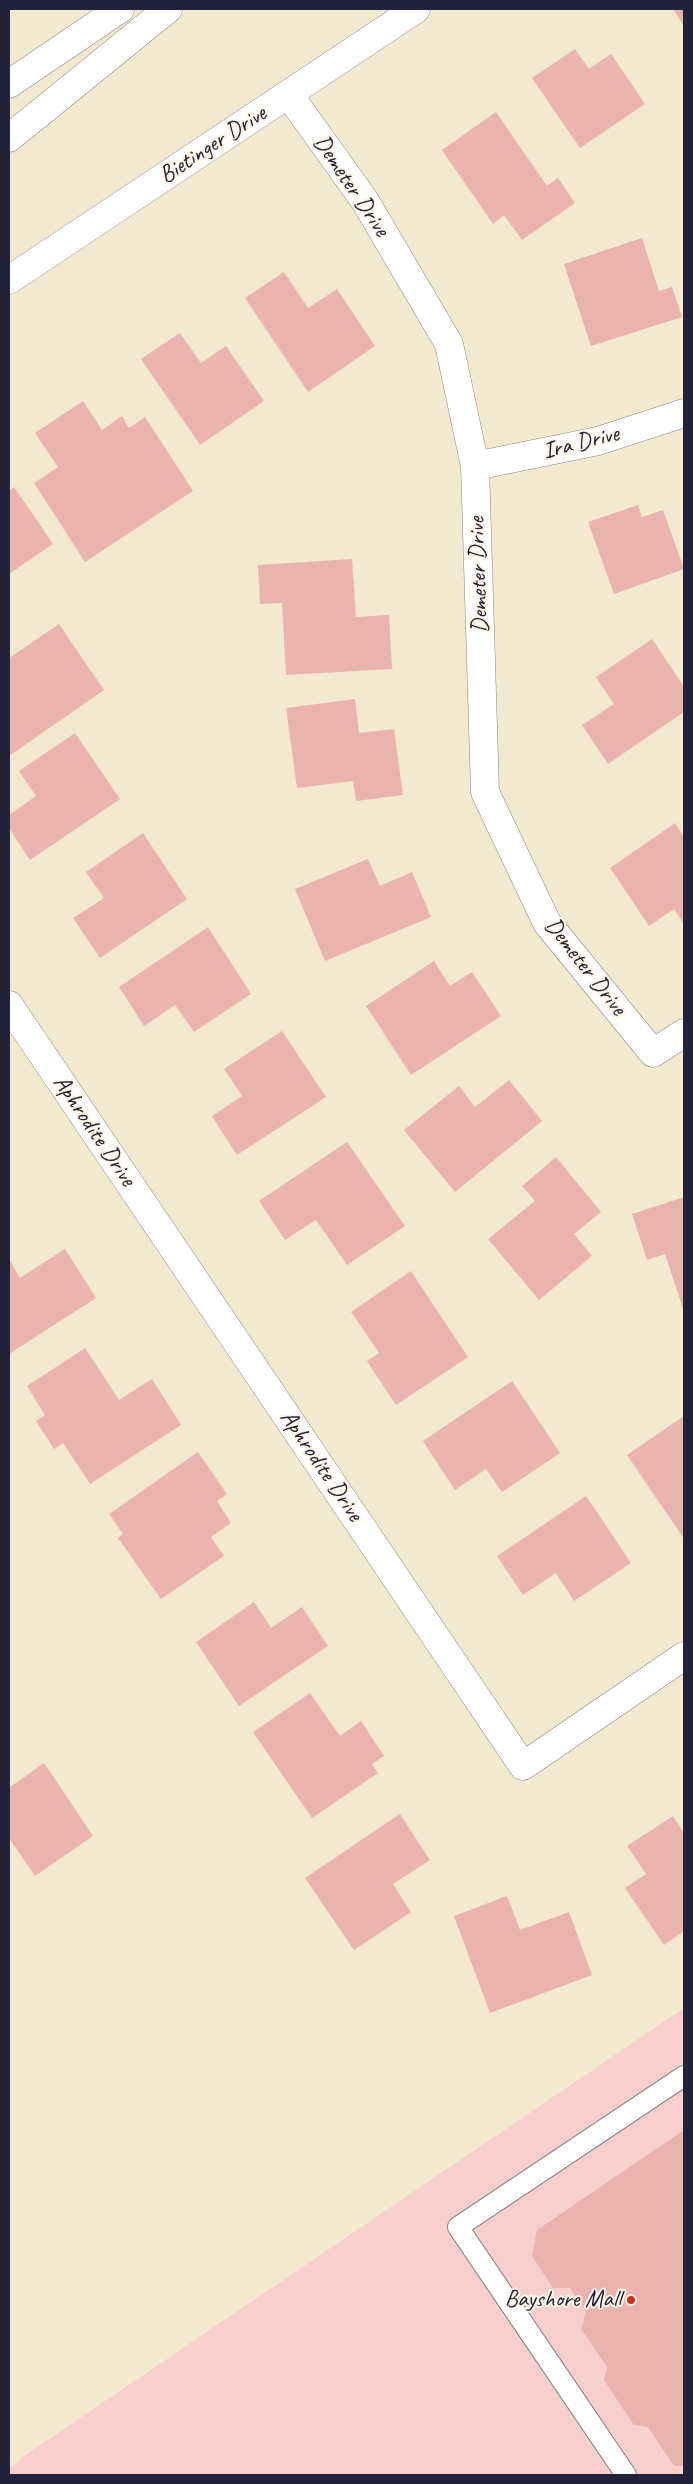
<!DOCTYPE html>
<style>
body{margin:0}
#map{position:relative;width:693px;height:2484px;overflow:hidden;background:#f2e9ce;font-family:Caveat,sans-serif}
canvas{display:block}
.frame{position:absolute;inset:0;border:10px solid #22223b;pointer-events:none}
</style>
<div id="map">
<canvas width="693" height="2484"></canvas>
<div class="frame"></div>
</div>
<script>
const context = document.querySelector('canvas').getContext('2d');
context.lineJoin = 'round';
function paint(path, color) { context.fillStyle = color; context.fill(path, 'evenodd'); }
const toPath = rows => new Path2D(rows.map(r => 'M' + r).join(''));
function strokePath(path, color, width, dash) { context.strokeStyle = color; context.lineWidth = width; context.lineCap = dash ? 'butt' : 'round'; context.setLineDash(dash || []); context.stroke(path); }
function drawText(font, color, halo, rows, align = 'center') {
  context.font = font + ' Caveat,sans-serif'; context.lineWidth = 4; context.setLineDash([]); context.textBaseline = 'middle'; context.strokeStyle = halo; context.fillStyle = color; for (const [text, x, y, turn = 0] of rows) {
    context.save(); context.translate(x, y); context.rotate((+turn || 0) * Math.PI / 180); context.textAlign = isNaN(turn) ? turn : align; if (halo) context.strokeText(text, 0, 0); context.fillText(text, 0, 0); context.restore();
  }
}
paint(toPath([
 [684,2008,684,2475,9,2475,9,2469,24,2456]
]), '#f7d0cd');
paint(toPath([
 [673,9,684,9,684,26],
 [575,49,589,69,611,54,645,104,580,148,532,78],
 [496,112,547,186,558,178,575,203,522,240,504,215,493,224,442,150],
 [642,238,659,291,672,287,682,317,591,346,564,264],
 [284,272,308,308,337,289,375,346,308,392,245,298],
 [180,333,201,363,226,346,264,401,200,445,141,359],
 [83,401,102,430,122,416,129,428,145,417,193,491,85,562,34,483,58,467,35,433],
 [14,487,53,544,9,574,9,491],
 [638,505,642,517,663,510,684,569,614,594,588,522],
 [352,559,356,617,389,615,392,669,286,675,282,603,260,604,258,565],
 [59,624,104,690,9,756,9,658],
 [652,639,684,687,684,712,608,764,582,725,614,704,596,677],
 [355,699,359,733,394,729,403,795,356,801,353,781,297,788,286,708],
 [75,733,120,799,30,860,9,828,9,815,36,796,19,771],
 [675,823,684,837,684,924,674,909,649,926,610,868],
 [143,833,187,899,100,958,73,918,104,898,86,872],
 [368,859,380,886,412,872,431,917,325,961,295,889],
 [208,927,251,994,194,1032,175,1005,144,1026,119,987],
 [434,961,450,986,472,972,501,1016,411,1075,366,1006],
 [282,1031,326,1097,237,1155,212,1116,242,1096,224,1069],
 [509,1080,542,1121,455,1192,404,1130,459,1086,475,1107],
 [347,1142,405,1226,347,1265,316,1220,285,1240,259,1201],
 [556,1157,601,1212,574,1234,592,1256,539,1300,488,1239,535,1201,522,1186],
 [684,1197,684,1312,665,1254,647,1260,632,1214],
 [65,1249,96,1298,9,1354,9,1259,20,1278],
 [411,1271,468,1357,396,1405,367,1361,379,1353,351,1312],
 [85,1348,119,1400,152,1379,181,1425,90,1484,63,1443,54,1449,36,1421,45,1415,27,1386],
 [512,1381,560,1453,502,1492,486,1469,455,1490,423,1441],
 [684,1416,684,1539,627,1455],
 [198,1452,227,1494,217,1501,231,1523,211,1537,224,1556,161,1599,118,1538,123,1534,109,1514],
 [586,1496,631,1563,574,1601,556,1573,523,1595,497,1556],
 [254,1602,271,1628,302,1607,328,1646,239,1706,196,1642],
 [310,1693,340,1736,361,1721,384,1756,372,1764,378,1773,312,1818,253,1732],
 [44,1763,93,1836,35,1876,9,1838,9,1788],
 [400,1814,430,1860,393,1884,411,1912,354,1950,305,1878],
 [673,1816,684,1833,684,1931,664,1945,625,1888,646,1874,627,1846],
 [507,1896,520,1930,569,1912,592,1975,490,2013,454,1916],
 [684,2130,684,2466,674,2466,648,2427,634,2425,604,2380,607,2367,581,2329,586,2312,570,2288,553,2288,532,2256,537,2230]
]), '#eab3af');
const service = toPath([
 [626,2475,458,2227,684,2076]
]);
const minor = toPath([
 [289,95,365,201,449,344,475,466,485,792,547,923,653,1053,684,1033],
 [475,466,598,441,684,413],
 [9,1005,523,1766,684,1656]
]);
const tertiary = toPath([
 [9,280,416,9]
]);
const motorway = toPath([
 [9,84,120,9],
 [9,138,168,9]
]);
strokePath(service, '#8a8684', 22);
strokePath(minor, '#8a8684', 29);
strokePath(tertiary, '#8a8684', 29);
strokePath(motorway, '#8a8684', 29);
strokePath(service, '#fff', 20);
strokePath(minor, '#fff', 28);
strokePath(tertiary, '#fff', 28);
strokePath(motorway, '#fff', 28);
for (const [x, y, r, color] of [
 [631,2300,5,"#c8321e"]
]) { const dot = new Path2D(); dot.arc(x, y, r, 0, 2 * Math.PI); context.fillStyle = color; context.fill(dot); strokePath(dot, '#fcf5e5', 2); }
drawText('24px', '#22223b', '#fcf5e5', [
 ["Bietinger Drive",213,145,-33],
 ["Demeter Drive",351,186,56],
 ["Ira Drive",581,443,-14],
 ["Demeter Drive",479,575,-92],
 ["Demeter Drive",585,967,52],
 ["Aphrodite Drive",94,1131,56],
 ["Aphrodite Drive",321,1466,56]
]);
drawText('24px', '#22223b', '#fcf5e5', [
 ["Bayshore Mall",621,2300]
], 'right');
</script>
